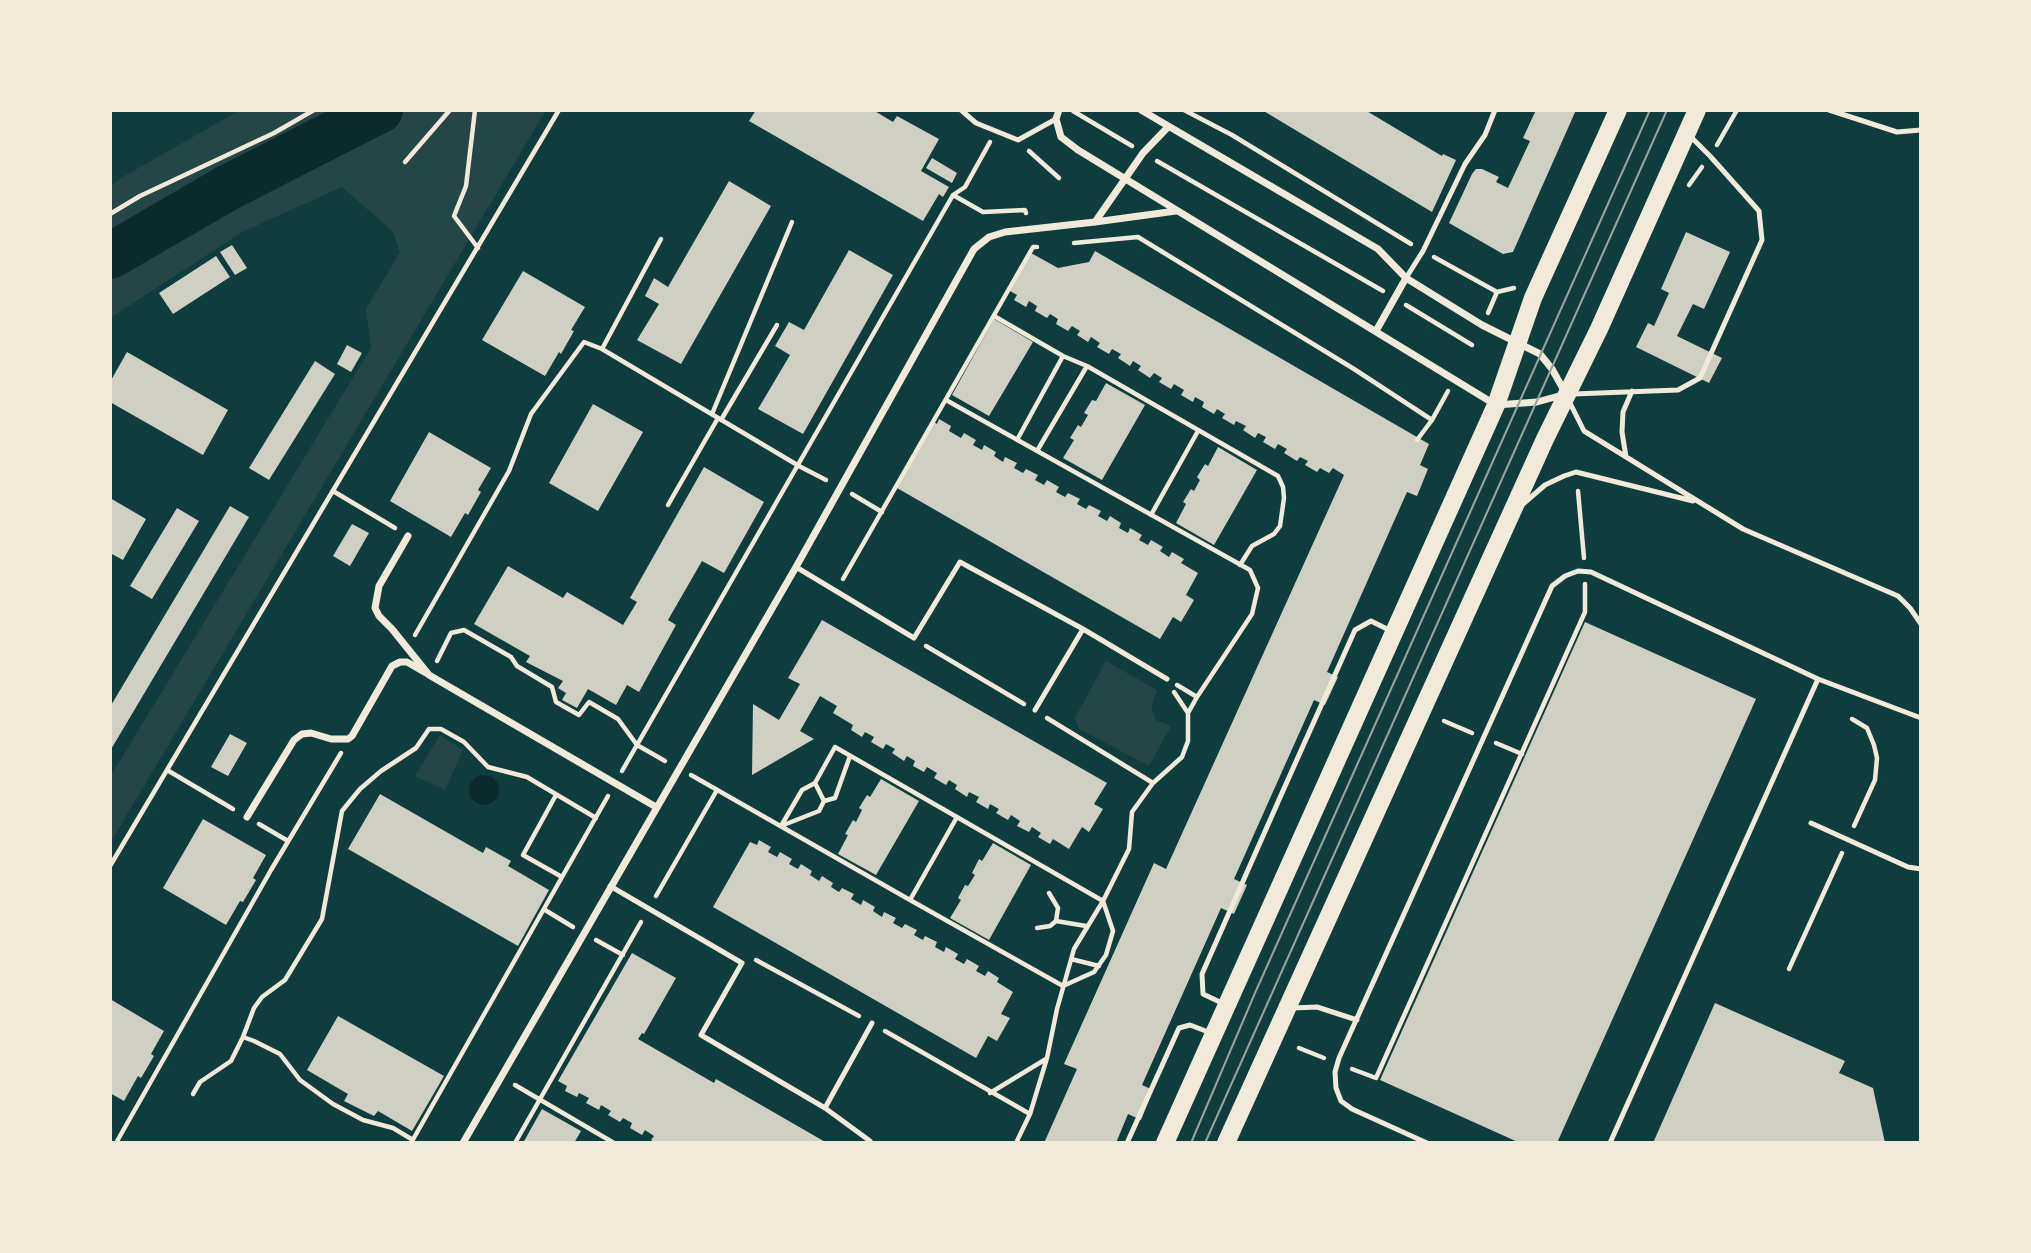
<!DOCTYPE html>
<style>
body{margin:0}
#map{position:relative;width:2031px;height:1253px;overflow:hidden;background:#0f3d3e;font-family:"Work Sans",sans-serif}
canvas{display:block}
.frame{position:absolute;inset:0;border:112px solid #f1e9da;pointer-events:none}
</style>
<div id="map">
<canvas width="2031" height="1253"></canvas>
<div class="frame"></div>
</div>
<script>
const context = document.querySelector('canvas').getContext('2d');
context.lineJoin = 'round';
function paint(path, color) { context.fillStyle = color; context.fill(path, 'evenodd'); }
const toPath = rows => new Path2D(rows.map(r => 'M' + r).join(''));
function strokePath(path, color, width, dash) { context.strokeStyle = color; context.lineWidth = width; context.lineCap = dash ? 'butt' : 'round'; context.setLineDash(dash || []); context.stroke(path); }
paint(toPath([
 [240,110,546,110,110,843,110,777,371,348,366,309,400,252,393,232,342,187,244,231,110,318,110,187,121,178],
 [1106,661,1157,690,1152,704,1152,712,1156,720,1171,726,1149,766,1079,729,1075,718],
 [440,735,463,750,445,790,415,776]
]), '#244646');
paint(toPath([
 '469 790a15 15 0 1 1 30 0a15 15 0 1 1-30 0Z'
]), '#0a2a2b');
strokePath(toPath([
 [110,256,229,187,380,110]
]), '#0a2a2b', 46);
paint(toPath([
 [756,110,873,110,893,122,897,116,939,139,921,171,949,187,943,197,939,194,923,221,749,121],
 [1262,110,1365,110,1442,156,1443,154,1456,160,1432,212],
 [1536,110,1576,110,1513,252,1503,254,1449,223,1472,174,1476,169,1482,169,1499,177,1496,182,1508,188,1530,141,1523,138],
 [932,158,957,173,952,183,926,168],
 [729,181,771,206,681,364,637,340,659,304,645,296,654,278,668,287],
 [1686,232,1730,252,1704,309,1693,304,1677,336,1722,358,1709,383,1636,347,1648,323,1654,326,1669,293,1661,289],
 [232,245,247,268,235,275,220,252],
 [849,250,893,275,803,434,758,409,790,355,775,346,789,322,804,330],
 [1095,251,1429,444,1420,465,1428,469,1417,496,1407,492,1327,672,1338,677,1325,705,1314,700,1234,879,1247,885,1234,914,1221,908,1142,1085,1153,1090,1141,1120,1128,1114,1116,1143,1044,1143,1077,1069,1064,1064,1154,863,1166,869,1344,475,1333,468,1329,473,1320,468,1317,472,1305,465,1308,461,1300,457,1297,461,1284,453,1287,449,1278,444,1275,449,1263,442,1266,437,1258,433,1255,438,1243,430,1246,426,1236,421,1234,425,1222,418,1225,414,1217,409,1214,414,1202,407,1204,402,1195,397,1193,402,1181,395,1184,390,1174,384,1171,389,1159,382,1162,378,1154,373,1150,378,1138,370,1141,366,1133,361,1130,366,1118,358,1121,354,1112,349,1109,354,1097,347,1100,343,1091,337,1088,342,1077,335,1080,331,1072,326,1068,331,1056,324,1058,319,1050,314,1047,318,1035,311,1037,306,1029,301,1026,307,1014,300,1017,295,1010,291,1031,253,1058,268,1089,262],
 [216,256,230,277,173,314,159,293],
 [523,271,585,307,571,330,574,331,561,354,559,352,545,376,482,340],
 [994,319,1033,342,989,416,952,395],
 [347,345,362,353,351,372,337,364],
 [127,352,228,410,203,455,110,402,110,382],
 [315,361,335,374,269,480,249,468],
 [1106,383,1145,405,1102,480,1063,458,1074,440,1070,438,1078,425,1081,427,1088,415,1084,413,1092,400,1096,401],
 [593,404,643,432,598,511,549,483],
 [939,419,951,426,949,431,961,438,964,433,976,440,973,445,982,450,984,445,996,452,994,456,1003,462,1005,457,1017,463,1014,468,1023,473,1026,469,1038,475,1035,480,1044,485,1047,480,1059,487,1056,492,1065,497,1068,493,1080,499,1077,504,1086,509,1089,505,1101,511,1098,516,1107,521,1110,516,1121,523,1119,528,1128,533,1130,528,1142,535,1139,540,1148,545,1151,540,1163,547,1160,551,1169,557,1172,552,1184,559,1181,563,1198,573,1186,595,1194,600,1181,622,1173,617,1160,639,897,488,934,422,937,424],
 [429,432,491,468,478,490,481,492,468,515,465,513,451,537,390,501],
 [1218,447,1257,470,1214,545,1176,523,1186,504,1183,502,1191,489,1194,491,1200,480,1197,477,1205,464,1208,466],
 [704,467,764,502,724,573,702,561,668,620,676,625,639,692,627,685,616,705,588,689,577,708,562,700,566,693,558,688,563,681,526,662,530,656,474,624,508,566,563,598,567,592,623,625,637,602,630,598],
 [110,498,146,519,123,560,110,553],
 [230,506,249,517,110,751,110,707],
 [177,508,199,521,152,599,130,586],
 [352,524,369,533,350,566,333,556],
 [822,620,1107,783,1094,804,1103,809,1089,832,1082,827,1069,849,1053,839,1050,844,1038,837,1041,833,1032,827,1029,832,1017,826,1020,821,1011,815,1008,820,996,813,999,809,990,804,988,809,976,802,979,797,969,792,967,797,955,789,957,785,949,780,946,785,934,778,937,773,927,767,924,772,913,766,915,761,907,756,904,761,892,753,895,749,886,744,883,749,871,742,874,737,865,732,862,737,851,730,853,725,833,713,837,706,820,696,800,731,814,739,752,775,753,704,779,720,800,684,788,678],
 [1585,622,1756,699,1557,1143,1520,1143,1380,1080],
 [230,734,247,743,228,776,211,767],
 [881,779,919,801,876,875,838,854,848,835,845,834,853,820,856,822,862,810,859,808,867,795,870,797],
 [380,794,483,853,486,847,511,861,508,866,549,890,518,946,348,849],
 [203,819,266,855,253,878,256,880,243,902,240,901,226,925,163,888],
 [759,840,771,847,768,852,777,857,780,852,792,859,789,864,798,869,801,864,812,871,810,875,819,881,822,876,833,883,831,887,839,892,842,888,854,894,851,899,861,905,863,900,875,907,873,911,882,917,884,912,896,918,893,923,902,928,905,924,917,930,914,935,923,940,925,936,937,942,935,947,944,952,946,947,958,954,955,959,964,964,967,959,979,966,976,971,985,976,988,971,999,978,997,982,1013,992,1001,1014,1010,1018,997,1041,988,1036,976,1058,713,907,750,842,757,845],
 [993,843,1031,865,989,940,950,918,961,900,958,898,965,885,968,886,975,875,972,873,979,859,982,861],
 [632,953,676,978,644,1034,642,1033,638,1039,714,1083,716,1079,827,1143,656,1143,651,1140,654,1136,645,1130,642,1135,630,1128,632,1123,623,1118,620,1122,608,1115,611,1111,601,1105,599,1110,586,1103,589,1098,579,1093,577,1097,565,1091,567,1086,558,1081],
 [110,999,164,1031,151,1054,154,1056,141,1078,138,1076,124,1101,110,1093],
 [1715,1003,1845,1061,1839,1073,1873,1088,1885,1143,1653,1143],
 [338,1016,444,1076,412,1131,378,1111,374,1116,344,1101,348,1094,307,1070],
 [542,1109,581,1131,574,1143,523,1143]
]), '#cfcfc3');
strokePath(toPath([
 [475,110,466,186,454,216,478,248],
 [1184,110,1232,135,1411,244],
 [1073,111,1132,146],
 [1717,145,1737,110],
 [1029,151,1059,178],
 [1157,161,1383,291],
 [405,162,450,110],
 [1689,185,1702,167],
 [953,195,983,212,1025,210,1026,213],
 [110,214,140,196,274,133,314,110],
 [661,239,602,349,799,466,826,480],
 [1074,243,1138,237,1354,369,1432,420],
 [1434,257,1497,292],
 [1406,305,1472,345],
 [1488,313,1497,292,1514,288],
 [994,316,1063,356,1087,366,1278,476,1283,487,1284,498,1280,526,1274,534,1252,546,1240,565],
 [946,400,1250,570,1258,588,1252,614,1197,697,1177,685],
 [712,414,792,222],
 [721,420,777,325],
 [1017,440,1063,356],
 [1417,440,1432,420,1448,391],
 [1037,451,1087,366],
 [333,491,395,528],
 [1578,491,1584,558],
 [852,494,882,512],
 [668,505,718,418],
 [1151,515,1198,431],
 [843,579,1033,247,1037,247],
 [415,635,509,471,531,414,584,342,602,349],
 [926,646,1024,704],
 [437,661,451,633,464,630,511,657,517,666,552,687,556,702,579,715,589,702,618,719,637,745,665,761],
 [1174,692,1188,713],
 [1047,718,1153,783],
 [1852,719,1867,728,1874,745,1877,758,1875,780,1854,826],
 [1444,721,1472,733],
 [1496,743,1522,754],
 [167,770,233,809],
 [622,771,953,195,965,187,990,142],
 [691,775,910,900,1063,986,1094,972,1106,955,1113,931,1103,901,835,747,815,783,802,790,781,826,819,811,824,801,815,783],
 [556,795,523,855,562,877],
 [824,801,835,798,850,756],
 [259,824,288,841],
 [110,866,559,110],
 [656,896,717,790],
 [910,900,957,817],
 [545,910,573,927],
 [1056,921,1086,926],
 [1037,928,1050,926,1056,921,1058,908,1049,893],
 [596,940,623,955],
 [1071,959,1099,966],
 [756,960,859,1016],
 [1789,969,1842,853],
 [885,1031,1030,1114],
 [243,1037,254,1041,280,1054,300,1080,333,1104,363,1120,393,1128,413,1140],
 [1299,1048,1324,1058],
 [1352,1069,1376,1078,1585,612,1585,584],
 [515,1085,614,1143],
 [990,1093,1046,1059],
 [193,1094,200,1082,231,1061,243,1037,254,1008,262,997,285,980,322,919,342,811,360,789,381,771,416,748,429,729,441,729,464,742,488,767,527,777,596,818],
 [116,1143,271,870,341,753],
 [411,1143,608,796],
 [515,1143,641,922],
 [1016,1143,1030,1114,1047,1058,1057,1009,1074,949,1103,901,1129,849,1132,812,1153,783,1182,757,1188,741,1188,713,1197,697]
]), '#f1e9da', 4.5);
strokePath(toPath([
 [961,110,976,123,1018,140,1056,119],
 [1829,110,1897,132,1921,130],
 [1406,278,1423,251,1465,164,1485,135,1495,110],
 [1573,394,1678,390,1700,378,1762,240,1759,211,1710,156,1689,135],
 [1568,399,1584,431,1743,529,1898,596,1910,608,1921,624],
 [1626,457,1622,432,1623,412,1632,391],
 [1523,504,1545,485,1564,476,1576,472,1693,501],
 [796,567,914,638,960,562,1083,629,1167,679],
 [1035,710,1083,629],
 [1811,823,1908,867,1921,869],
 [610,886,742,963,701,1035,825,1108,870,1141],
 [1224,1004,1203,994,1202,974,1282,793,1355,630,1371,621,1391,631],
 [1292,1008,1317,1007,1357,1020],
 [825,1108,872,1023],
 [1127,1143,1179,1028,1190,1025,1211,1033],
 [1427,1143,1352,1109,1341,1101,1336,1088,1335,1072,1339,1058,1552,586,1565,576,1578,571,1591,572,1818,679,1921,718],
 [1610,1143,1818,679]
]), '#f1e9da', 5);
strokePath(toPath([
 [1059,110,1056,119,1061,137,1078,150,1496,405,1537,402,1566,394,1552,369,1540,354,1482,325,1406,278,1378,249,1141,110],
 [1095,222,1143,153,1168,127],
 [1376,331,1406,278],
 [408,536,379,586,375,608,379,616,392,629,429,675,656,807],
 [247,817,294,740,302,734,311,733,331,739,348,739,352,736,392,666,400,662,407,662,426,673],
 [463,1143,796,567,974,249,989,237,1005,232,1095,222,1176,211]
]), '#f1e9da', 7);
strokePath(toPath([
 [1165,1143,1496,405,1533,298,1618,110],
 [1226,1143,1545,439,1599,329,1697,110]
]), '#f1e9da', 18);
strokePath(toPath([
 [1191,1143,1255,993,1650,110],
 [1205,1143,1667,110]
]), '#97a49c', 2);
</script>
